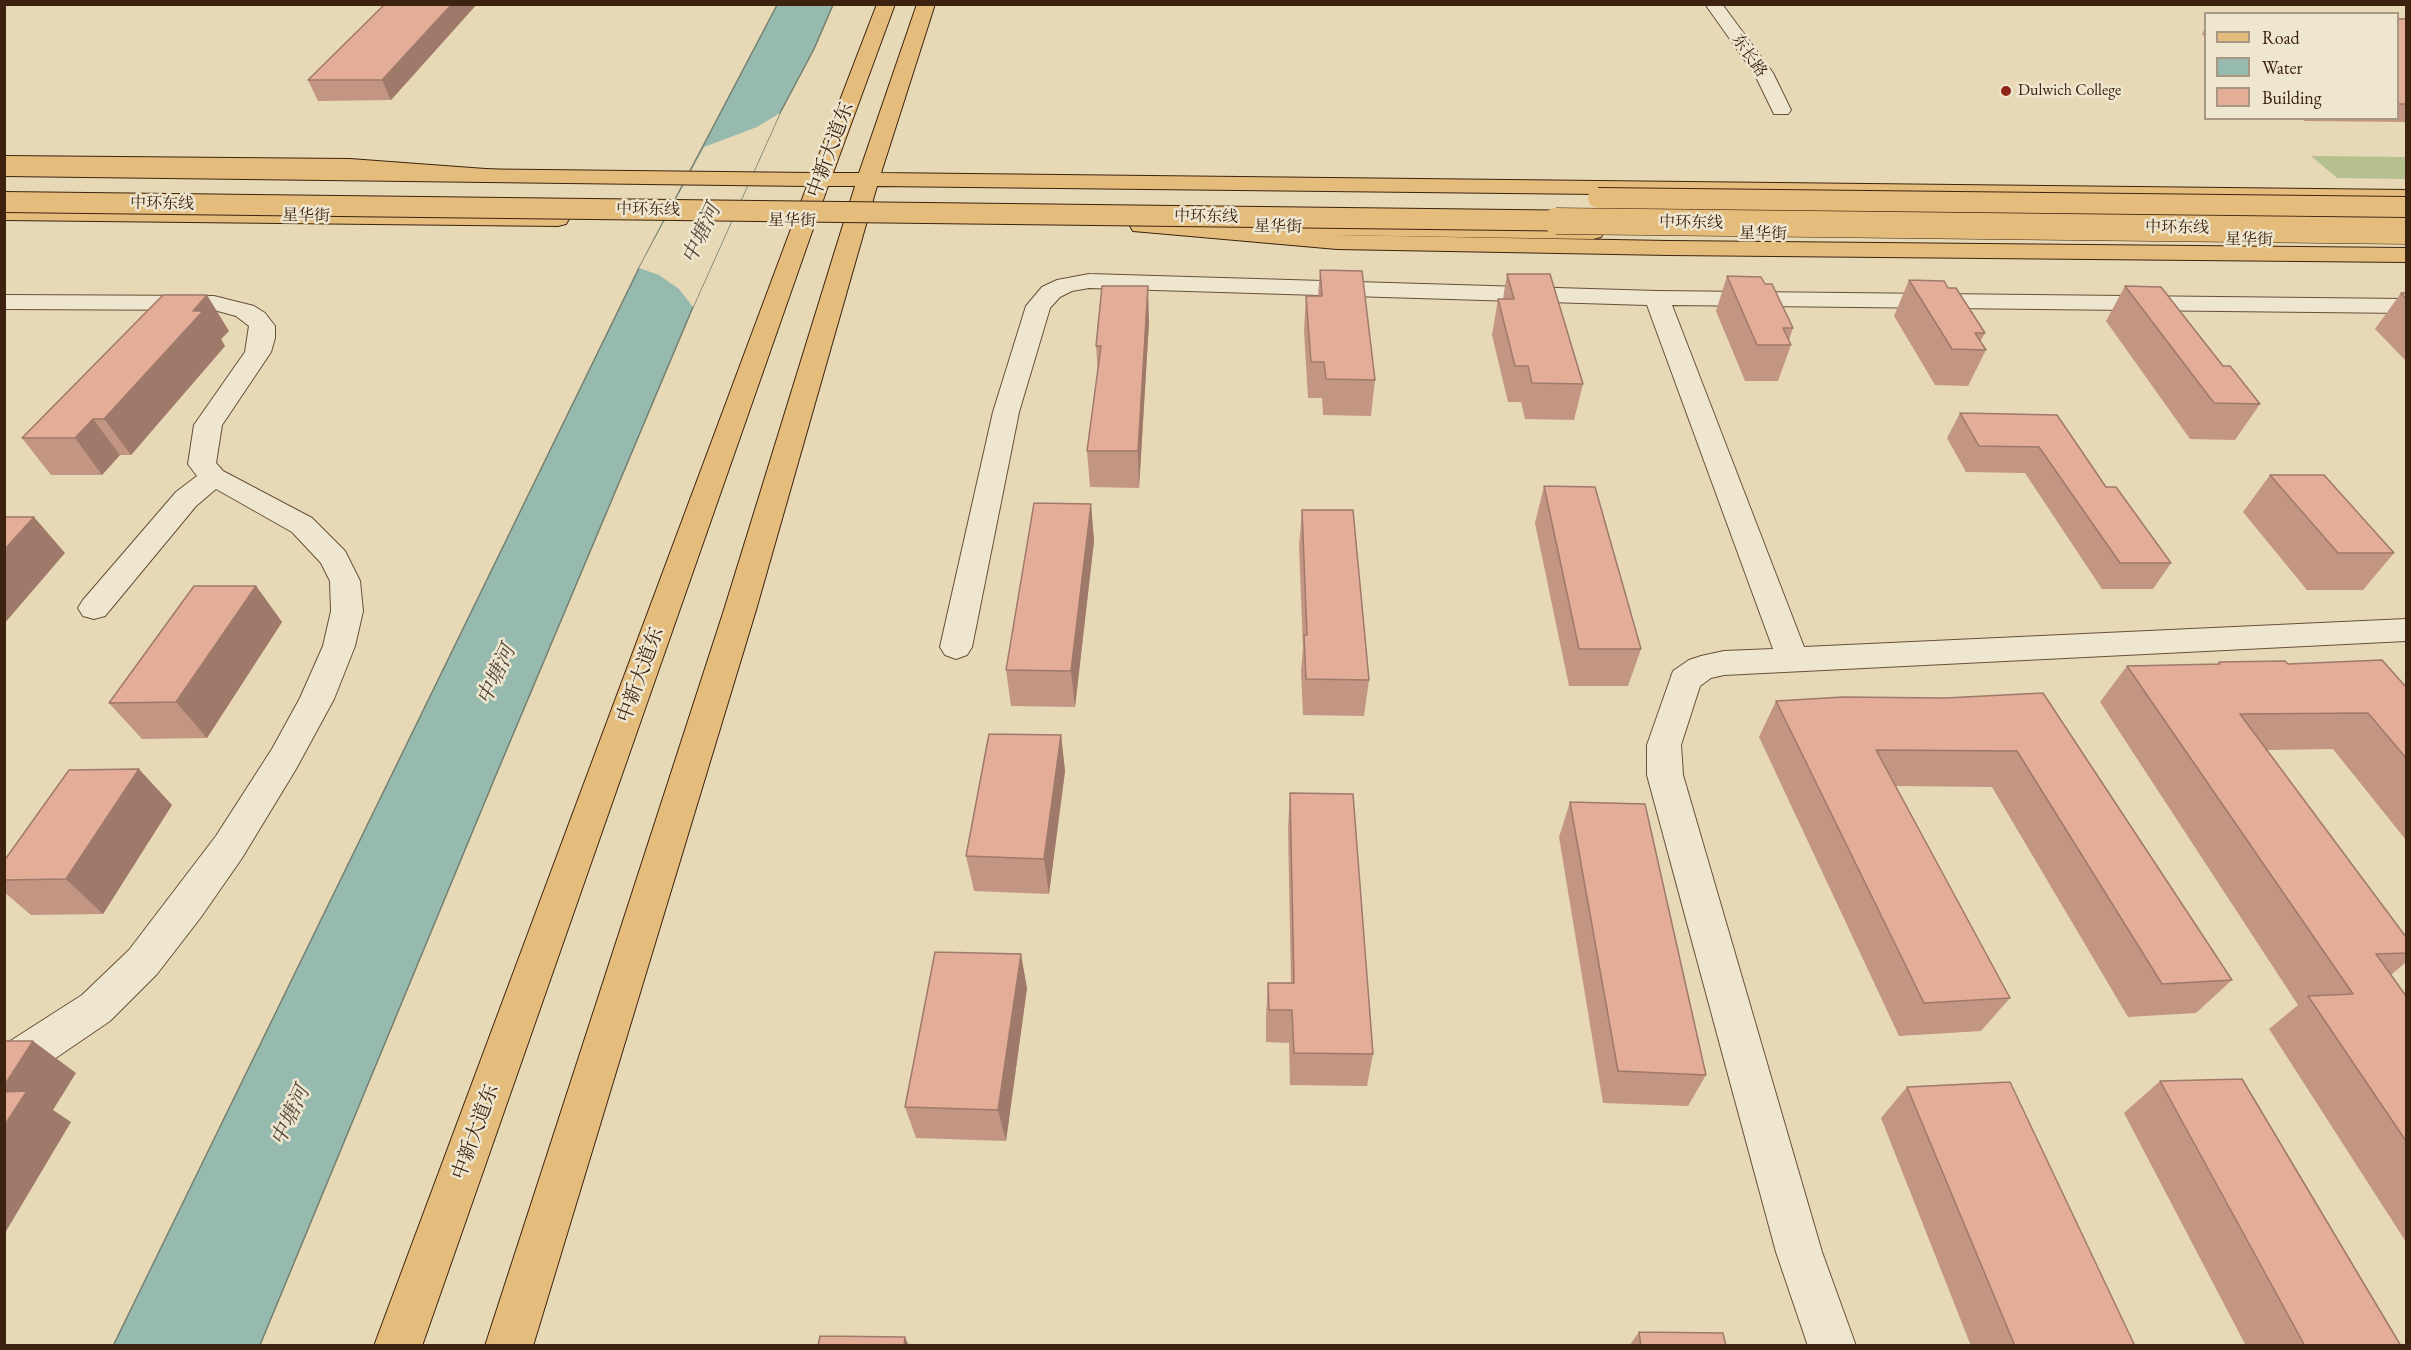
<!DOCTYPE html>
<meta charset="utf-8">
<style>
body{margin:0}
#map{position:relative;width:2411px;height:1350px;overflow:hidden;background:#e7d9b6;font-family:"EB Garamond",serif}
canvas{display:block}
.frame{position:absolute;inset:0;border:6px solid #3d230f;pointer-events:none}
.legend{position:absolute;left:2204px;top:12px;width:195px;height:108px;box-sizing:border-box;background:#efe6d0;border:2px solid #a89883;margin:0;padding:8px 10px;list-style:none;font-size:18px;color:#3d230f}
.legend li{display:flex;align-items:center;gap:12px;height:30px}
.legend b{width:30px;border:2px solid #a89883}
</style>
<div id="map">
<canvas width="2411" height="1350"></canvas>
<div class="frame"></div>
<ul class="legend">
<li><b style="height:8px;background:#e4bc7b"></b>Road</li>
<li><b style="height:16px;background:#97baae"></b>Water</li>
<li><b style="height:16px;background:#e3ad98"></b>Building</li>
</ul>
</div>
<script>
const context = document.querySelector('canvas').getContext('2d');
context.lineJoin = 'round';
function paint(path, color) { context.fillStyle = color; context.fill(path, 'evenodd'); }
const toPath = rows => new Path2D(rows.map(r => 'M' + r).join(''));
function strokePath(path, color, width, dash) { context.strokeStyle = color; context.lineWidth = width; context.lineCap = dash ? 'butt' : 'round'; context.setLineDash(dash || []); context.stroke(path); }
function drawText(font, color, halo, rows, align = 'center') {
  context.font = font + ' "EB Garamond","Noto Serif SC",serif'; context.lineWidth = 5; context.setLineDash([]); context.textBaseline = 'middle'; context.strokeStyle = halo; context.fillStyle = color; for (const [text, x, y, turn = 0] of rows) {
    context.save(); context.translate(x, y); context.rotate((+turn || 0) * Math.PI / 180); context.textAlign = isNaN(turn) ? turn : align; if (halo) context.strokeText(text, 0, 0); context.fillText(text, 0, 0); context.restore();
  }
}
paint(toPath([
 [2311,156,2406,157,2406,179,2337,178]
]), '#b6bf8e');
const water = toPath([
 [777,5,833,5,814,49,780,113,693,307,496,775,260,1345,113,1346,639,268,777,5]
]);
paint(water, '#97baae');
strokePath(water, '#737e6e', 1.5);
paint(toPath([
 [780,113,693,307,679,289,659,275,639,268,704,147,757,127]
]), '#e7d9b6');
const minor = toPath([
 [1705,4,1722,4,1773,73,1791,110,1788,114,1774,114,1754,73,1705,4],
 [1089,274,1657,291,2406,299,2406,313,1672,305,1804,647,2406,619,2406,641,1724,675,1711,678,1700,686,1681,745,1683,775,1822,1252,1856,1346,1808,1346,1776,1252,1647,775,1647,745,1673,671,1689,660,1701,656,1724,651,1773,649,1647,305,1089,288,1072,291,1060,297,1050,308,1019,412,972,647,967,655,956,659,945,655,940,647,993,412,1026,306,1042,287,1057,280,1089,274],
 [4,295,214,296,254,306,265,313,275,326,275,338,271,352,222,425,216,463,223,471,312,518,345,551,360,581,363,611,355,646,334,699,296,769,242,858,201,917,157,974,110,1021,19,1083,4,1088,4,1045,82,995,129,950,216,836,272,749,300,698,323,646,331,611,330,581,321,563,292,532,216,489,196,506,105,616,94,619,83,616,78,608,83,600,176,492,197,476,188,464,194,425,245,352,249,326,236,316,214,310,4,309,4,295]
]);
const major = toPath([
 [877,4,895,4,833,173,859,173,917,4,935,4,881,173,2406,190,2406,203,877,186,756,610,533,1346,485,1346,724,610,855,186,828,186,422,1346,374,1346,807,186,4,176,4,164,812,173,877,4],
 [4,206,558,212,566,214,569,219,566,224,558,226,4,220,4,206],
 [1194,219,1593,225,1601,227,1604,232,1601,237,1593,239,1194,233,1186,231,1183,226,1186,221,1194,219]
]);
const highway = toPath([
 [4,156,350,159,499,170,507,171,510,176,507,181,499,182,350,171,4,168,4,156],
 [1141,219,1337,235,1669,241,2406,248,2406,262,1669,255,1337,249,1133,231,1130,226,1133,221,1141,219]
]);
strokePath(minor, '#685039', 2);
strokePath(major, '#3d230f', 2);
strokePath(highway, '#3d230f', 2);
paint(minor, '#efe6d0');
paint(major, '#e4bc7b');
paint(highway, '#e4bc7b');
const highwayBridgeFar1 = toPath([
 [1598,198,2406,207],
 [4,202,1680,222]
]);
const highwayBridge = toPath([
 [1556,221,2406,231]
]);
strokePath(highwayBridgeFar1, '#3d230f', 22, []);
strokePath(highwayBridge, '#3d230f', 27, []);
strokePath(highwayBridgeFar1, '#e4bc7b', 20);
strokePath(highwayBridge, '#e4bc7b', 26);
paint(toPath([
 [385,4,477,4,391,100,318,101,308,80],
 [2397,19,2406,19,2406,122,2304,121,2302,118,2397,118],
 [2205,28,2205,37,2202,34],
 [1320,270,1375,380,1371,416,1323,415,1322,398,1308,398,1304,331,1306,296,1318,296],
 [1507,274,1583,384,1574,420,1525,419,1521,402,1508,402,1492,335,1498,299,1503,299],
 [1727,276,1765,284,1793,328,1789,340,1791,345,1778,381,1745,381,1716,311],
 [1909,280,1948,288,1985,333,1980,342,1986,350,1968,386,1935,385,1894,316],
 [2125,286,2223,366,2260,404,2235,440,2190,439,2106,321],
 [2401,293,2406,293,2406,361,2375,329],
 [1149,322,1139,488,1090,487,1087,451,1098,374,1096,346],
 [229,331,221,339,225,346,131,455,120,455,102,475,51,475,22,438],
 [1960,413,2057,415,2106,487,2171,563,2153,589,2102,589,2025,473,1966,472,1947,438],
 [2270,475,2394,553,2363,590,2307,590,2243,512],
 [1544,486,1641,649,1628,686,1569,686,1535,523],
 [1091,504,1094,541,1075,707,1011,706,1006,670],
 [1302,510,1369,680,1364,716,1303,715,1301,671,1303,648,1299,546],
 [256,586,282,622,207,738,142,739,109,703],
 [2219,662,2288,664,2406,687,2406,840,2333,749,2267,750,2406,937,2406,962,2391,975,2406,996,2406,1242,2269,1029,2298,1005,2100,702,2127,666,2217,664],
 [2043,693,2232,980,2196,1013,2128,1017,1992,787,1896,786,2010,998,1981,1031,1899,1036,1759,737,1776,701,1945,698],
 [1061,735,1065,771,1049,894,974,891,966,856],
 [1290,793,1373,1054,1367,1086,1290,1085,1289,1043,1266,1042,1266,1016,1268,983,1291,983,1288,828],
 [1570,802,1706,1075,1688,1106,1603,1103,1559,837],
 [172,805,103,914,31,915,4,892,4,861],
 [1027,988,1006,1141,916,1138,905,1107],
 [2160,1081,2401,1346,2246,1346,2124,1113],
 [1907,1087,2135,1346,1971,1346,1881,1118],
 [1639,1332,1726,1346,1629,1346]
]), '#c39583');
paint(toPath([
 [452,4,477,4,391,100,382,80],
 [1148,286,1149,322,1139,488,1138,451],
 [207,295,229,331,221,339,225,346,131,455,104,419,193,311],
 [93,419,120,455,102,475,75,438],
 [1091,504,1094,541,1075,707,1071,671],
 [34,517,65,553,4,624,4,550],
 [256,586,282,622,207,738,176,702],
 [1061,735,1065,771,1049,894,1044,859],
 [139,769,172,805,103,914,66,879],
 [1021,954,1027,988,1006,1141,998,1110],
 [33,1041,76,1073,53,1110,71,1122,5,1233,4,1086],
 [905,1337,909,1346,904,1346]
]), '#9f796a');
const building = toPath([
 [385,4,452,4,382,80,308,80,385,4],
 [2397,19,2406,19,2406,104,2397,104,2397,19],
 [1320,270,1362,271,1375,380,1326,379,1324,362,1311,362,1306,296,1322,296,1320,270],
 [1507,274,1550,274,1583,384,1532,383,1528,366,1515,366,1498,299,1514,299,1507,274],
 [1727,276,1761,277,1765,284,1772,284,1793,328,1783,328,1791,345,1757,345,1727,276],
 [1909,280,1944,281,1948,288,1956,288,1985,333,1975,333,1986,350,1952,349,1909,280],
 [1102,286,1148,286,1138,451,1087,451,1101,346,1096,346,1102,286],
 [2125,286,2161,287,2223,366,2230,366,2260,404,2214,403,2125,286],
 [2401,293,2406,293,2406,299,2401,293],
 [163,295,207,295,193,311,203,311,104,419,93,419,75,438,22,438,163,295],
 [1960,413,2057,415,2106,487,2116,487,2171,563,2120,563,2039,447,1979,446,1960,413],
 [2270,475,2324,475,2394,553,2338,553,2270,475],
 [1544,486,1595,487,1641,649,1579,649,1544,486],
 [1034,503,1091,504,1071,671,1006,670,1034,503],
 [1302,510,1353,510,1369,680,1306,679,1304,635,1307,635,1302,510],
 [4,517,34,517,4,550,4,517],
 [194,586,256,586,176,702,109,703,194,586],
 [2382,660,2406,687,2406,758,2368,713,2240,714,2406,937,2406,953,2376,954,2406,996,2406,1141,2308,996,2353,994,2127,666,2220,664,2219,662,2285,661,2288,664,2382,660],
 [2043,693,2232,980,2162,984,2017,751,1876,750,2010,998,1924,1003,1776,701,1843,697,1945,698,2043,693],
 [989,734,1061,735,1044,859,966,856,989,734],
 [139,769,66,879,4,880,4,861,69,770,139,769],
 [1290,793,1353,794,1373,1054,1294,1053,1292,1010,1269,1010,1268,983,1294,983,1290,793],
 [1570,802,1645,804,1706,1075,1618,1071,1570,802],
 [935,952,1021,954,998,1110,905,1107,935,952],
 [4,1041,33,1041,4,1086,4,1041],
 [2242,1079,2401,1346,2305,1346,2160,1081,2242,1079],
 [2010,1082,2135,1346,2015,1346,1907,1087,2010,1082],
 [27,1091,4,1126,4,1092,27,1091],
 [1639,1332,1723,1333,1726,1346,1641,1346,1639,1332],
 [820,1336,905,1337,904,1346,818,1346,820,1336]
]);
paint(building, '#e3ad98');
strokePath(building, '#9f796a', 1.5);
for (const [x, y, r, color] of [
 [2006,91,6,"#8f2418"]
]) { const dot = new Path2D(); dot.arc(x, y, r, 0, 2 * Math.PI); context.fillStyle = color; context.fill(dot); strokePath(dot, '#efe6d0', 2); }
drawText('16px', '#3d230f', '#efe6d0', [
 ["东长路",1749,56,55],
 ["中环东线",162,204,1],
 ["中环东线",648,210,1],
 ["星华街",306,216,1],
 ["中环东线",1206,217,1],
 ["星华街",792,221,1],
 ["中环东线",1691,223,1],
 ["星华街",1278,227,1],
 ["中环东线",2177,228,1],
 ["星华街",1763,234,1],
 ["星华街",2249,240,1]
]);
drawText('16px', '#3d230f', '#efe6d0', [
 ["Dulwich College",2018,91]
], 'left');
drawText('20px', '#3d230f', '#efe6d0', [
 ["中新大道东",831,150,-70],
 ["中新大道东",641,675,-70],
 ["中新大道东",476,1132,-70]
]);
drawText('italic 21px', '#544937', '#efe6d0', [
 ["中塘河",702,234,-65],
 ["中塘河",497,675,-65],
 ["中塘河",291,1116,-65]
]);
</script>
